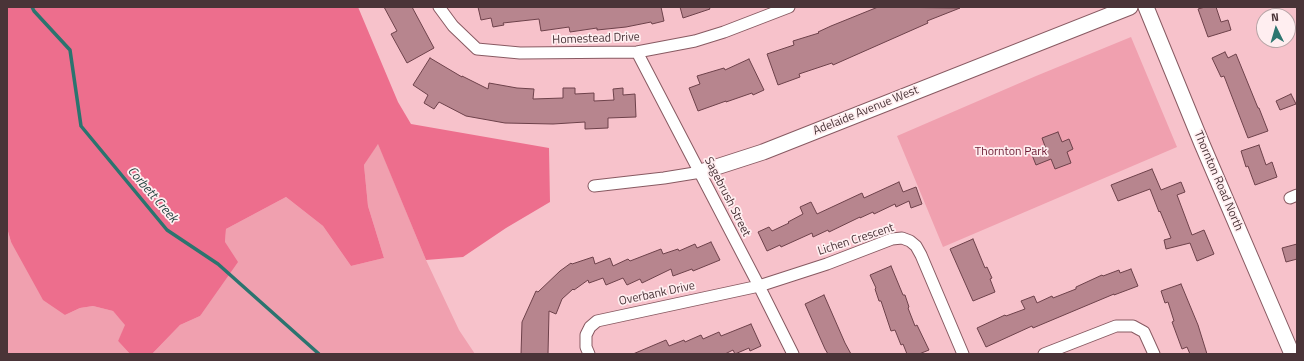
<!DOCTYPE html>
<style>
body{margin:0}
#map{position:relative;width:1304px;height:361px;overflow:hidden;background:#f7c2cb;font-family:"Titillium Web",sans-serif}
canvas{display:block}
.frame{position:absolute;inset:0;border:8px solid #4a3438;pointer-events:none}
.north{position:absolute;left:1256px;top:8px;width:40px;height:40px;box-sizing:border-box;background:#ffeef0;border:1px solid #b7a4a6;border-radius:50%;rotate:355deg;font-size:11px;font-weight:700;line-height:16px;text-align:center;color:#4a3438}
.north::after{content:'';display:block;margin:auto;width:14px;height:18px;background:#2e7670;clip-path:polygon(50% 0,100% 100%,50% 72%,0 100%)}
</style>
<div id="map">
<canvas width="1304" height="361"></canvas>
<div class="frame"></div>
<div class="north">N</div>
</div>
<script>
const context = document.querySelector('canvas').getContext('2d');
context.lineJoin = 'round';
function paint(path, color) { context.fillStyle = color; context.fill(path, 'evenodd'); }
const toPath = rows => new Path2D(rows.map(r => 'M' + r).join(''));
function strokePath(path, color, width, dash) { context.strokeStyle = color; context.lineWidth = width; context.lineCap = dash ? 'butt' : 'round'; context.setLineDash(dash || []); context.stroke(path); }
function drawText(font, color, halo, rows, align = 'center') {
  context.font = font + ' "Titillium Web",sans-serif'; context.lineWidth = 3.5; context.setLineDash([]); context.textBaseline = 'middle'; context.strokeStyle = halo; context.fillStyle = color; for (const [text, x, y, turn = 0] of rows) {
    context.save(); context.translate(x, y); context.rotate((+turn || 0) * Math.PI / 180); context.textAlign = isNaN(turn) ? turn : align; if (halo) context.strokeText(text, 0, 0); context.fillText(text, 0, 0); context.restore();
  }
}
paint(toPath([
 [1131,37,1177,147,943,247,897,136,1036,76],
 [378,143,426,260,459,330,475,354,152,354,180,325,200,316,225,242,226,229,286,197,323,226,351,266,384,258,368,206,364,165],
 [7,228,11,242,65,315,80,308,93,306,113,311,126,325,118,341,130,354,7,354]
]), '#f0a0af');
paint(toPath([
 [7,7,358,7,398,102,411,124,549,148,550,202,506,228,463,257,426,260,378,144,364,165,368,206,384,258,351,266,323,226,286,197,226,229,225,242,238,262,200,316,180,325,152,354,130,354,118,341,125,325,113,311,93,306,80,308,65,315,43,300,11,242,7,228]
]), '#ed6e8d');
strokePath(toPath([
 [32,7,34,11,70,50,81,126,167,230,218,264,319,354]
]), '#2b746f', 3.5);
const building = toPath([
 [384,7,412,7,434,48,407,63,391,34,397,31,384,7],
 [478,7,661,7,664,21,652,24,651,22,626,27,597,30,597,28,570,32,569,27,541,31,539,19,503,23,504,25,493,27,491,18,481,20,478,7],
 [680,7,709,7,710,9,683,18,680,7],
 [878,7,960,8,927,21,928,23,833,65,832,63,799,74,800,77,778,85,767,54,794,45,793,41,819,33,818,32,831,26,878,7],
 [1205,7,1216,7,1221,22,1228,20,1231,30,1208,37,1198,9,1205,7],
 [1225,52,1228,58,1236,54,1258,108,1259,108,1268,131,1248,138,1224,76,1221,77,1212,58,1225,52],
 [430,58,462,77,462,76,488,89,489,83,517,88,534,89,533,99,563,98,563,88,575,88,575,94,594,93,594,101,614,100,613,89,623,88,623,95,635,94,636,117,608,118,608,128,585,129,585,122,553,124,505,123,466,116,439,102,434,109,424,103,428,95,413,85,430,58],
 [749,59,764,90,753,95,752,93,726,102,726,101,698,111,689,88,700,84,697,76,724,68,725,70,749,59],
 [1291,94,1296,104,1280,110,1276,101,1291,94],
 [1058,132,1062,142,1069,139,1073,149,1067,152,1071,163,1055,169,1051,159,1036,165,1032,155,1046,149,1042,138,1058,132],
 [1259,145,1266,165,1272,162,1277,177,1255,185,1248,166,1246,167,1241,151,1259,145],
 [1152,169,1161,190,1181,182,1185,192,1177,195,1192,235,1204,230,1214,254,1197,261,1190,243,1166,249,1164,240,1171,238,1160,211,1159,212,1150,189,1118,201,1111,185,1152,169],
 [899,182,903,192,916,187,922,204,911,208,909,201,896,207,895,204,874,214,873,212,860,218,860,217,829,232,828,230,813,237,812,233,781,247,780,245,767,251,758,232,769,227,772,231,789,223,788,222,803,214,800,207,811,202,817,214,862,193,864,198,899,182],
 [973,239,985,268,987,267,992,278,990,279,995,292,973,301,950,249,973,239],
 [711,242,720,260,693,271,692,269,673,276,671,269,642,283,640,279,627,285,623,278,606,285,603,278,589,283,588,280,574,290,573,289,562,299,556,314,549,311,548,354,521,354,522,322,536,291,538,292,560,271,571,263,572,264,593,257,595,264,610,258,613,266,628,259,630,261,661,249,663,254,678,249,679,251,695,244,697,248,711,242],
 [1297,244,1297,259,1286,262,1282,248,1297,244],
 [891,266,903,295,905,295,909,307,908,308,915,326,917,325,929,350,919,354,907,354,903,344,901,345,895,330,891,331,881,301,879,301,875,289,876,288,870,275,891,266],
 [1131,269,1138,286,1114,295,1114,294,1033,328,1032,326,986,347,977,328,1005,315,1006,316,1025,309,1021,301,1034,296,1037,303,1052,296,1053,298,1076,289,1076,287,1102,275,1103,276,1119,270,1120,273,1131,269],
 [1181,284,1198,325,1207,354,1190,354,1187,347,1182,349,1172,322,1174,321,1168,302,1165,303,1161,291,1181,284],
 [824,295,845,343,851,354,828,354,825,349,805,304,824,295],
 [751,324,761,346,750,351,749,348,735,354,733,350,725,354,633,354,666,340,669,346,684,340,685,342,701,335,703,339,719,332,721,336,751,324]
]);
paint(building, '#b7858e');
strokePath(building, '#6d414a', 1);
const street = toPath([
 [439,7,453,26,477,49,520,53,637,52,695,41,724,32,789,7],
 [637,52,759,286,793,354],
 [594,186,664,178,701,172],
 [1290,198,1297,195],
 [589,354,586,347,586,335,590,327,597,321,759,286,827,264,892,239,902,238,910,241,916,246,921,255,963,354],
 [1044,354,1116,326,1133,326,1144,332,1154,354]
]);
const secondary = toPath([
 [1146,7,1202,144,1292,354],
 [701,172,763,152,1130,7]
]);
strokePath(street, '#885a62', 13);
strokePath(secondary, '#885a62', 17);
strokePath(street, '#fff', 11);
strokePath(secondary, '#fff', 15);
drawText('12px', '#4a3438', '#ffeef0', [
 ["Homestead Drive",596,39,-2],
 ["Adelaide Avenue West",866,111,-22],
 ["Thornton Road North",1218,181,67],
 ["Sagebrush Street",727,197,63],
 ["Lichen Crescent",856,240,-18],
 ["Overbank Drive",657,294,-12]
]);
drawText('12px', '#6c1b33', '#ffeef0', [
 ["Thornton Park",1011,152]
]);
drawText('italic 13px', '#284744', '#ffeef0', [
 ["Corbett Creek",152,195,49]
]);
</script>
